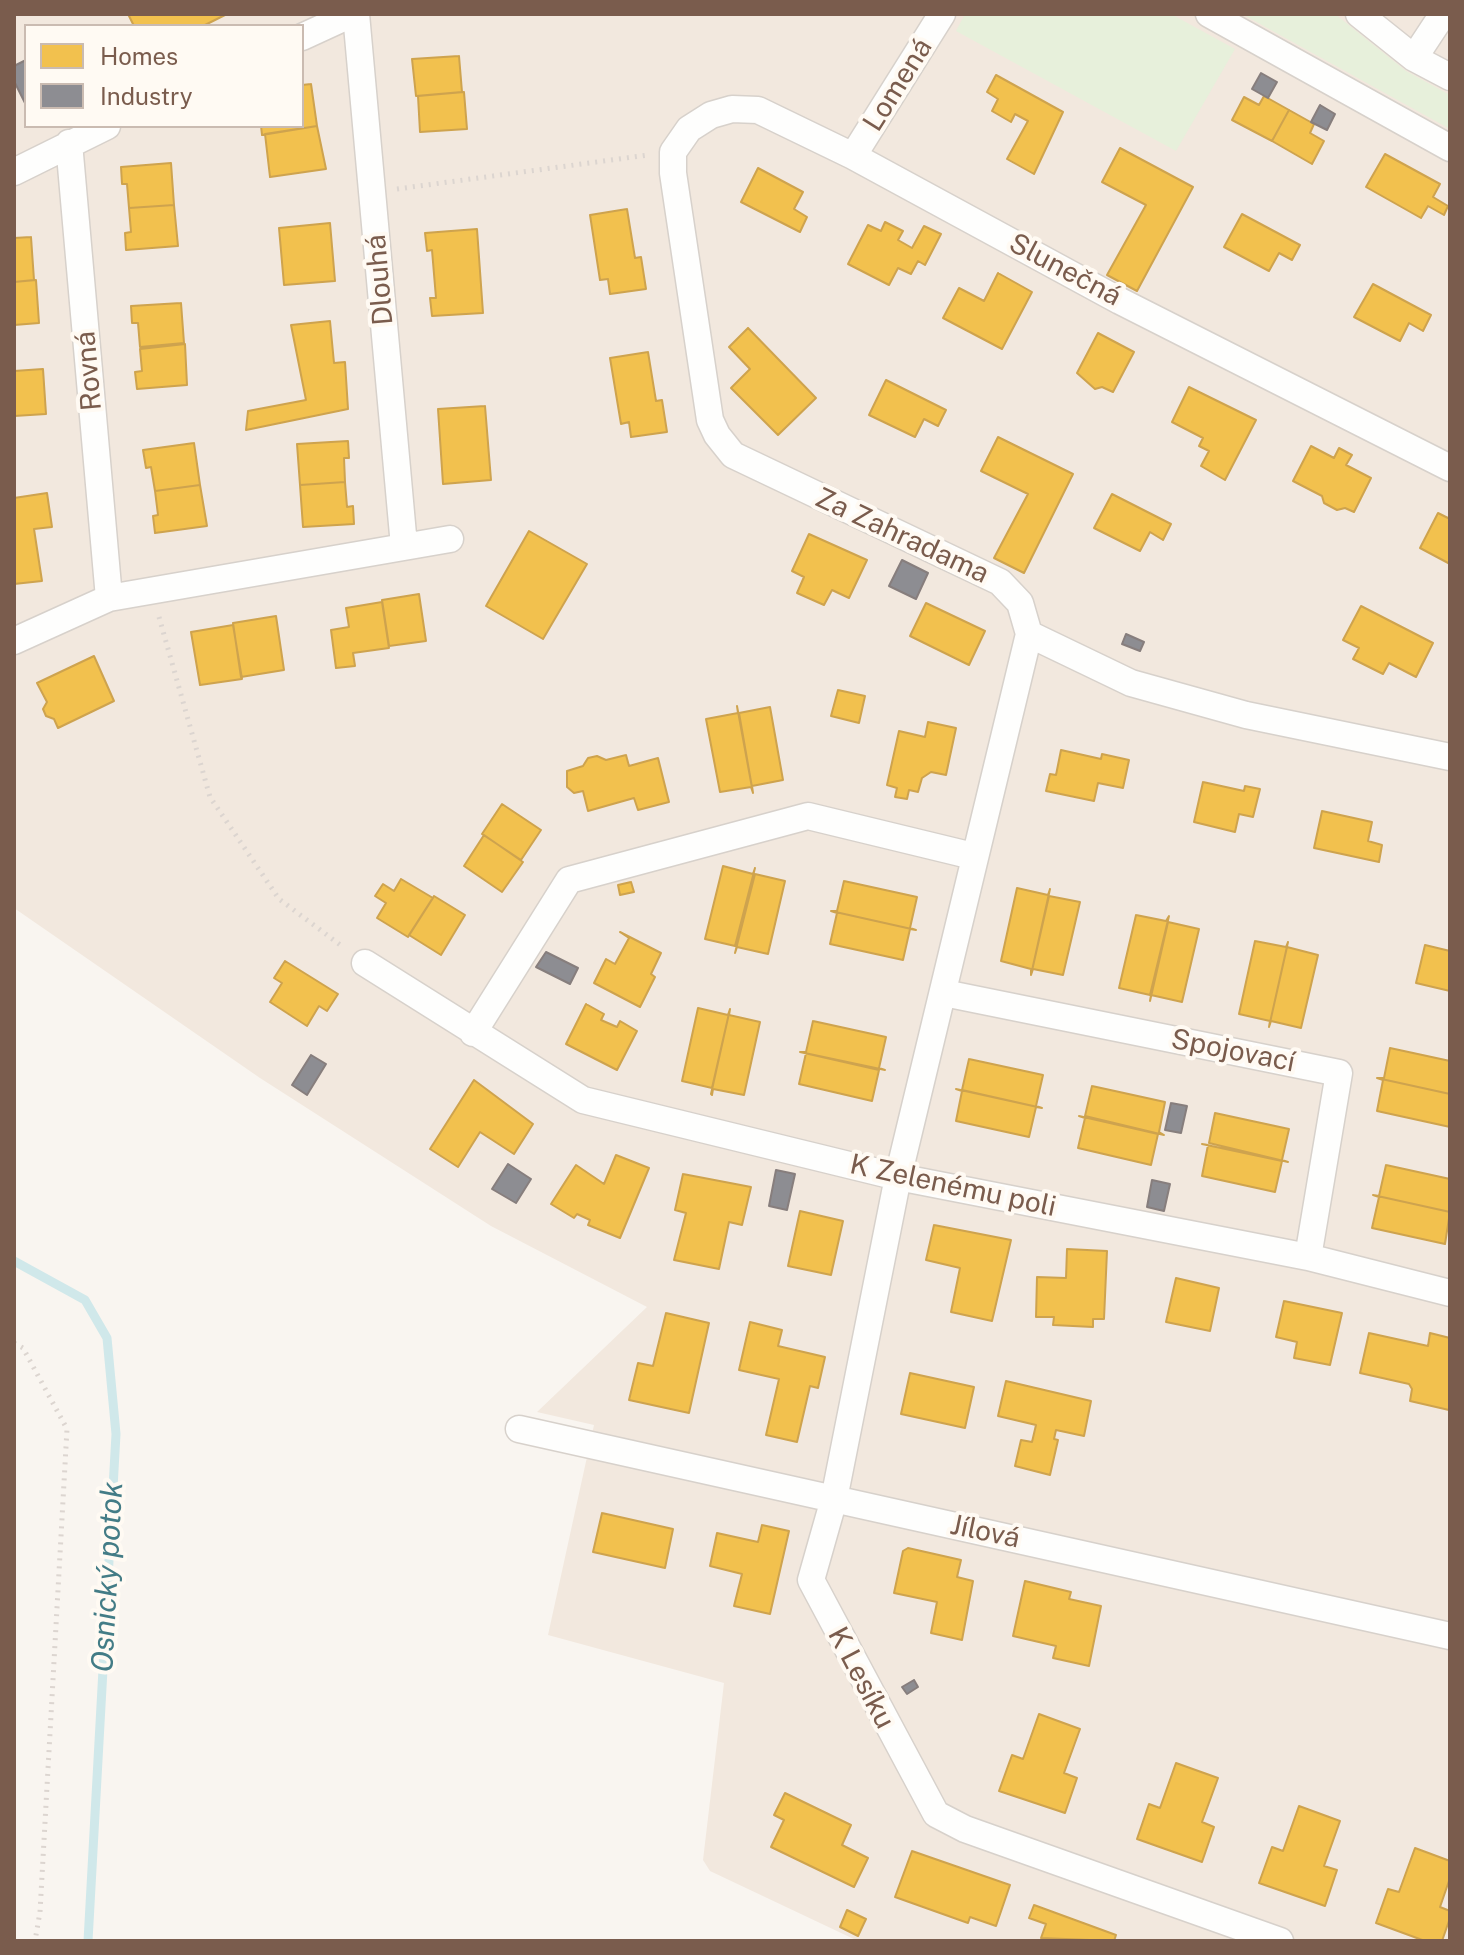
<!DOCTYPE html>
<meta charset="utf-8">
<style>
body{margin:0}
#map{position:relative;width:1464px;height:1955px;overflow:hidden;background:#f9f5f0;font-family:"Public Sans",sans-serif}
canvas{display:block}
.frame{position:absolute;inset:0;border:16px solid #7a5c4d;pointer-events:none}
.legend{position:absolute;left:24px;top:24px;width:280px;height:104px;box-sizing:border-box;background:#fffaf3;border:2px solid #cabbb1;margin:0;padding:10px 14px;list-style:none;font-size:24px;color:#7a5c4d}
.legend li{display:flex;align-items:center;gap:16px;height:40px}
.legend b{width:40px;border:2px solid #cabbb1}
</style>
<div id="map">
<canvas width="1464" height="1955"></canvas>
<div class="frame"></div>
<ul class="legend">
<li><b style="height:22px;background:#f2c14e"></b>Homes</li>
<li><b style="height:22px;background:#8d8d92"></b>Industry</li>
</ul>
</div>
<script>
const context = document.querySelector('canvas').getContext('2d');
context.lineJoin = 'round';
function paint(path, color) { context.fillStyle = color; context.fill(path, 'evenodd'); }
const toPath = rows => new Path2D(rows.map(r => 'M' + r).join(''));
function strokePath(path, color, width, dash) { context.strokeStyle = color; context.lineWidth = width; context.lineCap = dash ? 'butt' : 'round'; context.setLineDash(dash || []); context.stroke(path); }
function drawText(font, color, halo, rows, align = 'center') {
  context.font = font + ' "Public Sans",sans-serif'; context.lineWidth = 8; context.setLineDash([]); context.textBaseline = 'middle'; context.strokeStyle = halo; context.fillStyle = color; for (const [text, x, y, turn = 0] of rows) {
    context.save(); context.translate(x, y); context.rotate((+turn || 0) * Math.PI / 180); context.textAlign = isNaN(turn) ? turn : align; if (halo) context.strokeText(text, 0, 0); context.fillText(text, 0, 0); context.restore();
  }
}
paint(toPath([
 [14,14,1450,14,1450,1941,858,1941,710,1871,703,1860,724,1683,548,1635,594,1425,537,1412,647,1307,491,1226,260,1078,14,908],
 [26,26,302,26,302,126,26,126]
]), '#f2e8de');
paint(toPath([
 [965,14,1171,14,1235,49,1176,151,956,31],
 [1242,14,1335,14,1406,71,1450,95,1450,129]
]), '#e7f0db');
const homes = toPath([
 [128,14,225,14,225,15,203,26,134,26,128,14],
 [459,56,462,92,416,96,412,59,459,56],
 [996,75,1063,112,1034,174,1007,159,1028,121,1015,114,1011,122,992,111,998,99,987,92,996,75],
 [311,84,317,126,262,135,261,126,302,126,302,85,311,84],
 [464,92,467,129,420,132,418,96,464,92],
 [1264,96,1289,110,1272,141,1232,120,1244,97,1259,105,1264,96],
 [1289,110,1314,124,1310,133,1324,141,1312,164,1272,141,1289,110],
 [317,126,326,169,270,177,265,134,317,126],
 [1120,148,1193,187,1137,291,1107,275,1146,205,1102,182,1120,148],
 [1385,154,1440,184,1433,197,1448,206,1444,215,1428,206,1421,218,1366,187,1385,154],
 [171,163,174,205,129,208,127,184,122,184,121,167,171,163],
 [758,168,803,192,794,209,807,217,800,232,741,202,758,168],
 [174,205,178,246,126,250,125,233,131,232,129,208,174,205],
 [627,209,635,258,641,257,646,289,610,294,608,279,600,280,590,215,627,209],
 [1242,214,1300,245,1292,260,1279,253,1269,271,1224,247,1242,214],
 [885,222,903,231,898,240,912,248,924,226,941,234,925,265,918,261,911,274,898,268,889,285,848,264,868,225,881,231,885,222],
 [330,223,335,281,284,285,279,228,330,223],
 [477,229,483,313,432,316,430,298,436,298,432,250,427,251,425,233,477,229],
 [31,237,34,280,14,282,14,238,31,237],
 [998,273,1032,292,1002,349,943,318,959,288,984,301,998,273],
 [36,280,39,323,14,325,14,282,36,280],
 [1373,284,1431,315,1423,331,1409,323,1400,341,1354,317,1373,284],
 [181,303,184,343,140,347,138,323,132,323,131,306,181,303],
 [330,321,334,363,345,362,348,409,246,430,248,411,306,400,291,325,330,321],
 [748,328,816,398,778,435,731,388,750,369,729,347,748,328],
 [1098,333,1134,352,1113,392,1102,387,1095,389,1077,373,1098,333],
 [185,344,187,385,137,389,135,372,142,371,140,349,185,344],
 [648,352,656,401,662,400,667,432,631,437,629,422,621,424,610,358,648,352],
 [43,369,46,414,14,416,14,371,43,369],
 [886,380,946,410,938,426,924,419,915,437,869,415,886,380],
 [1189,387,1256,420,1225,480,1201,466,1209,451,1199,446,1203,438,1172,422,1189,387],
 [485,406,491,480,443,484,438,409,485,406],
 [998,437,1073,474,1024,573,994,558,1028,494,981,471,998,437],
 [348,441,349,458,344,458,345,482,300,485,297,444,348,441],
 [194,443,200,485,155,491,151,467,146,468,143,450,194,443],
 [1311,446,1334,458,1339,448,1352,455,1346,465,1371,478,1354,512,1345,508,1337,510,1324,503,1322,496,1293,481,1311,446],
 [345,482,347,507,353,506,354,524,303,527,300,485,345,482],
 [200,485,207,526,155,533,153,516,158,515,155,491,200,485],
 [47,493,52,527,34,529,42,581,14,584,14,498,47,493],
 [1112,494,1171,524,1163,540,1150,532,1140,551,1094,528,1112,494],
 [1438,513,1450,519,1450,564,1420,548,1438,513],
 [529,531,587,564,543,639,486,606,529,531],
 [809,534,867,560,849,598,832,590,824,605,797,593,804,577,792,571,809,534],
 [419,594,426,641,389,646,382,600,419,594],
 [382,602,389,648,353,653,355,666,336,668,331,630,349,627,346,608,382,602],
 [926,603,985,631,969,665,910,636,926,603],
 [1361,606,1433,643,1416,677,1389,663,1383,674,1353,659,1359,648,1343,640,1361,606],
 [276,616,284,670,241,677,233,623,276,616],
 [233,625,242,679,200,685,191,632,233,625],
 [94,656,114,701,58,728,54,719,46,716,43,709,47,702,37,683,94,656],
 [838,690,865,696,859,723,831,716,838,690],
 [737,706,753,793,751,787,720,792,706,719,738,713,737,706],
 [770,707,783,780,752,786,753,793,739,713,770,707],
 [928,722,956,728,946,775,931,772,922,778,918,792,909,790,907,799,895,797,897,788,887,785,899,731,925,737,928,722],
 [1061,750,1101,759,1102,754,1129,760,1123,788,1098,783,1094,801,1046,791,1050,774,1056,775,1061,750],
 [626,755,629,766,658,758,669,802,638,810,634,798,588,811,583,791,574,793,567,787,567,771,583,766,588,758,597,756,606,760,626,755],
 [1203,782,1244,791,1245,786,1260,789,1253,817,1239,814,1235,832,1194,822,1203,782],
 [502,804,541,830,521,860,482,834,502,804],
 [1322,811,1372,822,1368,841,1382,845,1379,862,1314,848,1322,811],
 [484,835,523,862,502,892,464,866,484,835],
 [723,866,753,874,755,868,735,946,705,939,723,866],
 [755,874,785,881,768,954,737,947,735,953,755,874],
 [401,879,433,898,408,937,377,918,386,903,375,896,383,884,394,891,401,879],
 [844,881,917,897,910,928,916,930,831,911,837,911,844,881],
 [631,882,634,892,620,895,618,885,631,882],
 [1017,888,1048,895,1050,889,1031,975,1031,969,1001,961,1017,888],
 [434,896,465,915,441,955,409,935,434,896],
 [1049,896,1080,902,1063,975,1033,969,1031,975,1049,896],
 [831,911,916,930,910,929,903,960,830,944,837,913,831,911],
 [1136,915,1166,921,1169,916,1150,995,1119,988,1136,915],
 [1168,922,1199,929,1182,1002,1151,995,1150,1001,1168,922],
 [620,932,661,953,651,974,655,977,640,1007,594,983,606,959,615,964,629,938,620,932],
 [1255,941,1286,947,1288,942,1269,1027,1270,1021,1239,1014,1255,941],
 [1425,945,1450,951,1450,991,1416,983,1425,945],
 [1287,947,1318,955,1301,1028,1271,1021,1269,1027,1287,947],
 [285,961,338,994,327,1011,319,1006,307,1026,270,1002,282,983,274,978,285,961],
 [586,1004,604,1014,601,1020,617,1027,620,1021,637,1031,617,1070,566,1044,586,1004],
 [698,1008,728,1015,730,1009,712,1088,682,1081,698,1008],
 [730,1009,729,1015,760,1022,744,1095,713,1089,712,1095,711,1094,730,1009],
 [813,1021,886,1037,879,1068,885,1070,800,1052,806,1052,813,1021],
 [1390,1048,1450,1061,1450,1094,1377,1078,1384,1078,1390,1048],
 [800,1052,879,1070,872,1101,799,1084,806,1053,800,1052],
 [969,1059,1043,1075,1036,1106,1042,1108,962,1090,969,1059],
 [1377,1078,1450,1094,1450,1127,1377,1111,1383,1080,1377,1078],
 [474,1080,533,1124,514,1154,480,1132,458,1167,430,1149,474,1080],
 [1092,1086,1165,1102,1159,1132,1164,1135,1085,1116,1092,1086],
 [956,1089,1042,1108,1036,1107,1029,1137,956,1121,962,1091,956,1089],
 [1215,1113,1289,1129,1282,1160,1288,1162,1209,1143,1215,1113],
 [1079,1116,1158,1134,1151,1165,1078,1148,1085,1118,1079,1116],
 [1202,1144,1282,1161,1275,1192,1202,1176,1208,1145,1202,1144],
 [616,1155,649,1168,620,1238,588,1225,590,1220,577,1214,574,1218,551,1204,576,1165,604,1184,616,1155],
 [1386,1165,1450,1179,1450,1212,1373,1195,1379,1196,1386,1165],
 [683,1174,751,1187,742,1225,729,1222,719,1269,674,1260,686,1213,675,1210,683,1174],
 [1373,1195,1450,1212,1445,1244,1372,1228,1379,1197,1373,1195],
 [800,1211,843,1221,831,1275,788,1266,800,1211],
 [934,1225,1011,1240,992,1321,951,1312,960,1268,926,1260,934,1225],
 [1067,1249,1107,1251,1104,1319,1093,1319,1093,1327,1053,1325,1054,1317,1036,1317,1037,1277,1066,1278,1067,1249],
 [1176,1278,1219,1288,1210,1331,1166,1322,1176,1278],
 [1284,1301,1342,1313,1330,1365,1294,1358,1297,1342,1276,1337,1284,1301],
 [666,1313,709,1323,689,1413,629,1400,638,1363,653,1366,666,1313],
 [750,1322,782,1330,778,1346,825,1357,818,1388,810,1386,797,1442,766,1435,779,1379,739,1370,750,1322],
 [1369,1333,1428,1346,1430,1333,1450,1338,1449,1410,1410,1401,1412,1389,1409,1384,1360,1373,1369,1333],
 [910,1373,974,1387,965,1428,901,1414,910,1373],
 [1006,1381,1091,1401,1084,1436,1056,1430,1054,1439,1058,1440,1050,1475,1015,1466,1021,1440,1032,1442,1036,1425,998,1416,1006,1381],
 [602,1513,673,1529,665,1568,593,1552,602,1513],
 [762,1525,789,1531,770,1614,734,1606,742,1574,710,1566,717,1533,758,1542,762,1525],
 [908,1548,961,1560,957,1577,973,1581,962,1640,931,1633,937,1602,894,1593,903,1551,908,1548],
 [1025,1581,1071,1592,1069,1599,1101,1606,1089,1666,1053,1658,1056,1646,1013,1636,1025,1581],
 [1039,1714,1080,1729,1064,1773,1077,1778,1065,1813,999,1791,1012,1755,1023,1759,1039,1714],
 [1176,1763,1218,1778,1202,1822,1214,1827,1202,1862,1137,1839,1149,1804,1160,1808,1176,1763],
 [785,1793,851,1825,842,1845,868,1858,854,1887,771,1847,784,1820,774,1815,785,1793],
 [1299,1806,1340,1821,1324,1866,1337,1870,1325,1906,1259,1883,1272,1847,1283,1851,1299,1806],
 [1415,1848,1450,1861,1450,1878,1440,1907,1450,1911,1450,1918,1442,1941,1425,1941,1376,1923,1388,1889,1399,1892,1415,1848],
 [912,1851,1010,1885,996,1926,970,1917,968,1923,895,1897,912,1851],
 [1034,1905,1116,1935,1114,1941,1041,1938,1046,1924,1029,1918,1034,1905],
 [847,1910,866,1919,858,1936,840,1927,847,1910]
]);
paint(homes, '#f2c14e');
strokePath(homes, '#cea34e', 2);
const industry = toPath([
 [26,60,26,105,14,81,14,66,26,60],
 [1261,73,1277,82,1268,98,1252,89,1261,73],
 [1320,105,1335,114,1327,130,1311,122,1320,105],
 [902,560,928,573,916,599,889,586,902,560],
 [1126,634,1144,642,1140,651,1122,644,1126,634],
 [546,952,578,968,570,984,536,967,546,952],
 [311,1055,326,1064,307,1095,292,1085,311,1055],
 [1171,1103,1187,1106,1181,1133,1165,1130,1171,1103],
 [508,1164,531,1179,516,1203,492,1189,508,1164],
 [776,1170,795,1174,787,1210,769,1206,776,1170],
 [1152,1180,1170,1184,1164,1211,1147,1207,1152,1180],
 [914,1680,918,1687,907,1694,902,1687,914,1680]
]);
paint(industry, '#8d8d92');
strokePath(industry, '#877e7d', 2);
strokePath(toPath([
 [14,1261,85,1300,107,1338,116,1434,88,1941]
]), '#d0e8ea', 9);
const minor = toPath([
 [356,14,404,546],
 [1209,14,1450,148],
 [1359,14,1414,58,1450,77],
 [302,37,352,14],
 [1414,58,1443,14],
 [69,143,109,598],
 [853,156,942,14],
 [14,172,107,126],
 [1450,468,1120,301,853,156,758,110,732,109,711,115,689,129,673,152,673,173,710,420,717,435,733,455,1000,582,1020,603,1029,634,1131,683,1246,715,1450,757],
 [1029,634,898,1177,834,1499,811,1580,936,1814,965,1829,1280,1941],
 [14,641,109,598,450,539],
 [365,963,583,1100,898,1177,1308,1257,1450,1293],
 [944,993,1339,1073,1308,1257],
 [473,1033,569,880,808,816,973,856],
 [519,1429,1450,1636]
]);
strokePath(minor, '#d7d1cb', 29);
strokePath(toPath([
 [397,189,648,155],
 [159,617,210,797,279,899,343,947],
 [14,1343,23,1348,67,1429,40,1912,35,1941]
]), '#dcd5d0', 5, [2, 6]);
strokePath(minor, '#fefefd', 26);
drawText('28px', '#7a5c4d', '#fffaf3', [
 ["Lomená",898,85,-58],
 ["Slunečná",1065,270,28],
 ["Dlouhá",380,280,-95],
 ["Rovná",89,371,-95],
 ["Za Zahradama",902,536,25],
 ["Spojovací",1233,1051,11],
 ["K Zelenému poli",953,1186,12],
 ["Jílová",985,1532,12],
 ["K Lesíku",861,1678,62]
]);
drawText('italic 30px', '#437c86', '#fffaf3', [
 ["Osnický potok",108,1577,-87]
]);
</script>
